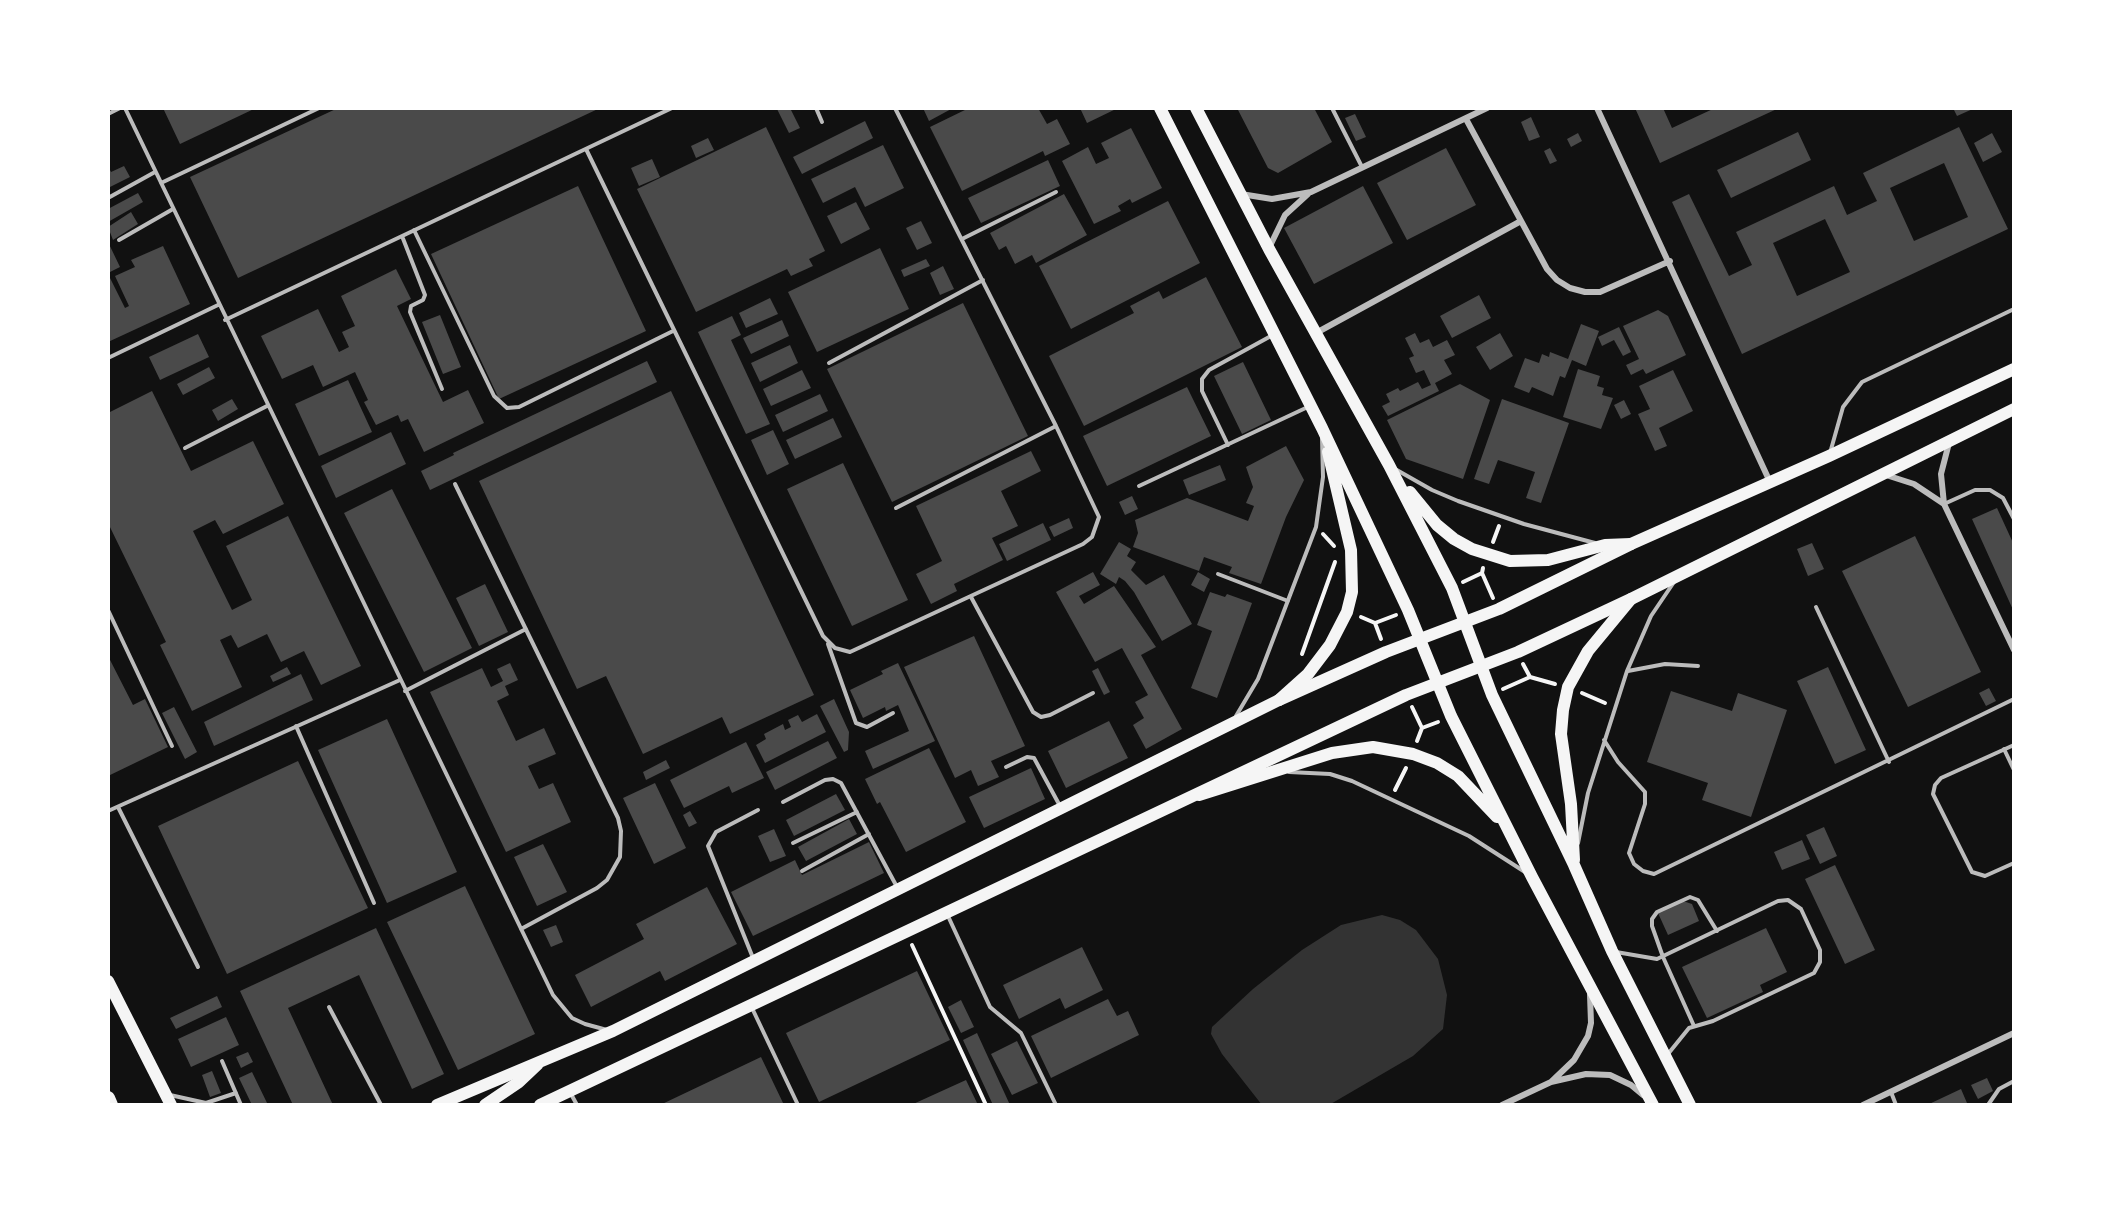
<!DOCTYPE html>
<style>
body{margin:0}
#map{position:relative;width:2122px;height:1213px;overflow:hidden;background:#111;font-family:"Zilla Slab",serif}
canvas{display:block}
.frame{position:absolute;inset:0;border:110px solid #fff;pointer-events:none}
</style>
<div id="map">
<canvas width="2122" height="1213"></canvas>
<div class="frame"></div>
</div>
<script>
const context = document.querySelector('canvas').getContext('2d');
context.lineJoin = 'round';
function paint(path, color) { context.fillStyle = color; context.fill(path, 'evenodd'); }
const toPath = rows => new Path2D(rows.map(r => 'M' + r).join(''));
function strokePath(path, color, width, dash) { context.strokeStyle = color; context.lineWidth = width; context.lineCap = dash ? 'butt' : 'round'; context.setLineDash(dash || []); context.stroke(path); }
paint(toPath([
 [1382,915,1400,920,1416,930,1438,959,1447,995,1443,1029,1413,1056,1329,1105,1262,1105,1222,1054,1211,1034,1212,1027,1253,989,1302,950,1341,925]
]), '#333');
paint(toPath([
 [163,108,256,108,180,144],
 [338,108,600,108,238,278,190,177],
 [790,108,800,128,789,133,777,109],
 [923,108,953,108,929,121],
 [969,108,1038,108,1047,124,1057,119,1070,144,1045,156,1043,151,962,191,930,127],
 [1080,108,1118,108,1087,123],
 [1237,108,1314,108,1332,142,1278,173,1268,168],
 [1635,108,1663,108,1672,128,1715,108,1779,108,1660,163],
 [1953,108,1975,108,1957,116],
 [1355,114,1366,137,1356,141,1345,118],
 [1531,117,1540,137,1529,141,1521,122],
 [865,121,873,138,802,174,793,157],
 [766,127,825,251,809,259,813,266,791,276,787,269,696,312,637,189],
 [1959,127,2008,229,1742,354,1672,202,1689,194,1729,276,1752,265,1736,232,1834,186,1847,215,1877,201,1863,173],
 [1944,163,1968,217,1914,241,1890,188],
 [1825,219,1850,272,1797,296,1773,243],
 [1131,128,1162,188,1132,203,1130,199,1118,206,1121,211,1094,224,1062,161,1088,147,1096,164,1109,158,1101,143],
 [1798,132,1811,160,1731,198,1717,170],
 [1578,133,1582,141,1571,147,1567,139],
 [1992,133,2002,152,1983,162,1974,143],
 [708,138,714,150,696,158,691,146],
 [883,145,904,188,865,207,855,187,823,203,811,179],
 [1446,148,1476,205,1407,240,1377,183],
 [1550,148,1557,161,1550,164,1544,151],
 [652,159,660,177,639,186,631,168],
 [1048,160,1060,186,981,223,968,198],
 [108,166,111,172,124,166,130,177,108,188],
 [578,186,646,331,499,399,431,254],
 [1363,186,1393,243,1314,284,1284,228],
 [138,193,143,202,108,222,108,209],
 [1064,194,1087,235,1036,263,1032,255,1015,264,1006,246,999,250,990,233],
 [1168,201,1200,263,1071,329,1039,266],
 [856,202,870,229,841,244,827,216],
 [131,212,138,224,113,240,108,227],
 [921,221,932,243,917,250,906,228],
 [108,242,120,267,108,273],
 [163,246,190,304,108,342,108,280,110,278,125,308,129,306,115,276,135,267,131,260],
 [880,248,909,309,817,352,788,292],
 [926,259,930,266,904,277,901,270],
 [943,266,954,289,940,295,930,273],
 [396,269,411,299,397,306,443,402,468,390,484,423,424,452,408,419,401,422,398,415,376,425,364,402,368,400,355,372,323,387,313,365,282,379,261,336,318,309,339,352,349,347,342,332,355,326,341,296],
 [1206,277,1242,347,1084,426,1049,356,1134,313,1130,306,1159,291,1163,299],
 [1479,295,1491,318,1452,338,1440,316],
 [770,298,778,314,746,328,739,313],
 [963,303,1028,436,892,502,827,369],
 [1658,310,1668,316,1686,355,1646,374,1643,369,1631,375,1626,365,1639,359,1623,326],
 [440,315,461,367,443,374,422,322],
 [732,316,741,335,731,340,770,424,746,434,698,332],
 [782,320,789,336,751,354,743,338],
 [1581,324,1599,331,1586,366,1572,360,1565,378,1560,376,1553,396,1532,387,1529,393,1514,387,1525,358,1539,363,1542,354,1549,357,1550,352,1568,359],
 [1619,327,1631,352,1623,356,1614,340,1602,346,1598,337],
 [1415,333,1420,343,1429,339,1433,347,1447,340,1455,355,1444,360,1452,374,1435,383,1439,391,1388,416,1382,406,1390,402,1386,394,1398,388,1400,391,1418,382,1422,389,1431,385,1424,370,1416,373,1409,358,1414,356,1405,338],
 [1500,333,1513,356,1490,370,1476,347],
 [198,334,209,357,160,380,149,357],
 [790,345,798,363,760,382,751,363],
 [647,361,657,382,430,490,421,471,454,455,453,453],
 [1243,362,1271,420,1242,434,1214,376],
 [209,367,215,378,183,395,177,384],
 [1578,369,1600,376,1597,386,1604,388,1602,395,1613,398,1601,429,1563,417],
 [802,370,811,388,771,406,763,389],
 [1673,370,1693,411,1659,428,1667,446,1655,451,1638,414,1650,409,1639,386],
 [348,380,372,432,319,456,295,404],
 [1460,384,1490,400,1463,479,1406,459,1387,420],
 [1187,387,1211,436,1107,486,1083,436],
 [152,391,191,471,253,441,284,504,223,534,215,520,193,531,232,610,252,600,226,546,288,516,361,666,321,685,304,651,281,662,267,634,238,648,231,635,220,640,242,687,192,711,160,645,166,642,108,523,108,413],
 [671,391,814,695,730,734,722,717,643,754,606,676,577,689,479,481],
 [820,394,828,411,783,432,775,415],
 [232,399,238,409,218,421,212,410],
 [1502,399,1569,423,1541,503,1526,498,1535,472,1498,460,1489,484,1474,479],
 [1624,400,1631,414,1621,419,1614,405],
 [833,418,842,437,795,459,786,440],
 [773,430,789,464,767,475,751,440],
 [391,432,406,464,336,498,321,466],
 [1286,446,1304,480,1286,517,1261,584,1229,573,1232,567,1204,557,1199,571,1133,547,1138,533,1135,520,1187,498,1248,521,1254,506,1246,503,1253,487,1246,467],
 [1031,451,1041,471,1001,491,1018,526,992,538,1003,560,954,584,957,591,931,604,916,574,942,561,916,506],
 [843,463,908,600,852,626,787,489],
 [1220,465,1226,480,1189,495,1183,480],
 [392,489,472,648,424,672,344,513],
 [1132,496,1138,509,1125,515,1119,502],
 [1997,508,2014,545,2014,612,1972,519],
 [1069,518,1073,528,1054,537,1049,527],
 [1043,523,1051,540,1007,561,999,544],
 [1915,536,1981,672,1908,707,1842,571],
 [1119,542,1131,549,1127,556,1136,562,1131,570,1146,585,1164,575,1192,624,1162,641,1134,592,1125,581,1119,577,1116,584,1100,574],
 [1812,543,1824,569,1808,576,1797,549],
 [1093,572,1100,585,1079,596,1084,604,1114,586,1156,647,1141,655,1182,729,1146,749,1133,725,1144,718,1135,702,1148,695,1122,648,1095,662,1056,592],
 [1198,572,1210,579,1204,592,1191,585],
 [485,584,508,632,479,646,456,598],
 [1210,592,1225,597,1227,594,1252,603,1217,698,1191,688,1212,631,1197,625],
 [974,636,1025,746,991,761,999,777,978,786,971,770,955,778,904,667],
 [108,656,133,705,145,699,168,747,108,776],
 [510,663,518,680,505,686,509,695,497,701,516,741,544,728,556,754,528,766,539,789,553,783,571,822,506,852,430,692,482,668,491,687,503,681,497,669],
 [898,663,935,741,873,769,865,751,909,731,898,705,886,711,885,707,863,718,850,690,883,674,881,671],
 [287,667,291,674,273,682,270,676],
 [1828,667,1866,750,1835,764,1797,681],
 [1098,668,1110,692,1104,695,1092,671],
 [301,674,313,700,214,746,204,722],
 [1989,688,1996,701,1986,706,1979,693],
 [1671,691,1732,711,1738,693,1787,710,1751,817,1702,800,1708,783,1647,762],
 [834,699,849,732,848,750,844,752,820,706],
 [174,707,197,752,185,759,162,713],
 [817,714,826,732,765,763,756,745,766,739,764,734,783,724,785,730,791,727,788,720,798,715,802,722],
 [387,719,457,872,387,903,318,750],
 [1109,721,1128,758,1066,788,1048,751],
 [828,741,837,758,775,790,766,772],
 [746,742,764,778,732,793,729,786,684,808,670,780],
 [929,748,966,822,906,852,880,802,877,804,865,779],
 [666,760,670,768,646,780,643,772],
 [298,761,368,908,227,974,158,826],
 [1031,768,1045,799,984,828,969,797],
 [655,783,686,848,654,864,623,798],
 [836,794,845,810,794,836,786,820],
 [690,811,697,823,689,827,683,815],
 [849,819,857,834,806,861,798,847],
 [1824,827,1837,856,1820,864,1806,835],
 [774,829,786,856,770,862,758,836],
 [1802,840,1810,859,1782,870,1774,852],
 [869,842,884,873,753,936,731,892,795,860,802,875],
 [543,844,567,892,537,906,514,857],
 [1835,865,1875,950,1845,964,1805,879],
 [465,886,535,1034,458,1070,387,922],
 [707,887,737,944,665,981,660,971,591,1007,575,975,644,939,636,924],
 [1683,901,1692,904,1699,921,1668,935,1658,913],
 [556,925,563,942,551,947,543,930],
 [376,928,444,1074,412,1089,359,975,288,1008,333,1105,293,1105,240,991],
 [1766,928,1787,972,1760,985,1763,992,1707,1018,1682,967],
 [1082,947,1103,990,1065,1009,1060,998,1019,1019,1003,985],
 [917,971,950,1040,819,1102,786,1033],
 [217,996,222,1007,176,1029,170,1018],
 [1108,999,1117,1016,1128,1011,1139,1035,1051,1078,1031,1036],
 [961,1000,974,1027,961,1033,948,1007],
 [226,1017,239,1045,191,1067,178,1039],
 [977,1033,1010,1105,993,1105,963,1040],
 [1017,1041,1038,1083,1012,1095,991,1054],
 [248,1052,253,1062,241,1068,236,1057],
 [761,1057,784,1105,660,1105],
 [212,1071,221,1093,210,1097,202,1075],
 [252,1072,268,1105,252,1105,239,1078],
 [1987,1078,1993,1091,1978,1099,1971,1085],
 [966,1080,978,1105,911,1105],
 [1961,1089,1967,1103,1927,1105]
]), '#4a4a4a');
strokePath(toPath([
 [1323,534,1334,546],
 [1493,542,1499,526],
 [1482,573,1493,598],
 [1463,582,1482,573,1483,568],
 [1361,617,1375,623,1396,615],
 [1375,623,1381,639],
 [1302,654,1335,562],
 [1523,664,1530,677],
 [1503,689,1530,677,1555,684],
 [1582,693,1605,703],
 [1412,707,1422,728,1417,741],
 [1422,728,1438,722],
 [1395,790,1406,768],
 [912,945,986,1105]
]), '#f5f5f5', 4);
strokePath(toPath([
 [125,108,553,995,572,1018,585,1024,607,1030],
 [816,108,822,122],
 [1332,108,1362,167],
 [108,114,120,108],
 [586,149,823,636,835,648,850,652,1083,544,1092,537,1099,517,1056,426,895,108],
 [161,183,319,108],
 [108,198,155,172],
 [414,230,494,396,507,408,519,407,673,331],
 [402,236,425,295,423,300,411,306,410,312,442,389],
 [962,239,1056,192],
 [119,240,173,209],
 [225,320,672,108],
 [108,358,218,305],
 [829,363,983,280],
 [1228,445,1202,391,1202,379,1209,370,1271,336],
 [185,448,267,406],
 [1830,453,1843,407,1862,382,2014,309],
 [1395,469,1432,490,1458,501,1524,524,1595,543],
 [455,484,618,818,621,831,620,857,607,880,597,888,521,929],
 [1139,486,1310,406],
 [1944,504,1975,490,1990,490,2003,498,2014,519],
 [896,508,1056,426],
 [1218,574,1288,601],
 [971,597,1033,712,1041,717,1050,715,1093,693],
 [1816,607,1889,762],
 [108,610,172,746],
 [828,644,856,723,867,727,893,713],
 [1628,671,1665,664,1698,666],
 [405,691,526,629],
 [1236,716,1258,679,1316,527,1323,477,1322,438],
 [296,726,374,903],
 [1604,740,1618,762,1645,792,1645,804,1629,853,1634,864,1643,871,1654,874,2014,699],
 [2014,745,1941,778,1935,785,1933,794,1972,872,1985,876,2014,863],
 [2004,749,2014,770],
 [1006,767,1027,757,1034,758,1060,806],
 [1289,772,1330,774,1352,781,1469,836,1525,872],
 [783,802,825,780,833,779,841,783,897,887],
 [118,807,198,967],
 [108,811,400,680],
 [793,843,857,812],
 [1578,843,1588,793,1627,671,1651,616,1674,582],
 [802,871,869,834],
 [948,916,990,1007,1021,1033,1056,1105],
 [1616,952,1657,959,1778,901,1788,900,1801,909,1820,950,1820,962,1814,973,1713,1021,1689,1028,1668,1054],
 [753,958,708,846,716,832,758,810],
 [329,1007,381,1105],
 [752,1008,798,1105],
 [1694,1026,1663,957,1652,926,1652,919,1657,912,1690,897,1698,900,1717,931],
 [222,1061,241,1105],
 [1891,1092,1896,1105],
 [571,1094,577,1105],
 [170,1095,206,1103,236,1093],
 [1988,1105,1999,1089,2014,1081]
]), '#bcbcbc', 4);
strokePath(toPath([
 [1597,108,1770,482],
 [1466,119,1547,269,1557,280,1570,288,1585,292,1600,292,1670,261],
 [1241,194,1272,199,1311,192,1487,108],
 [1269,248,1285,215,1308,194],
 [1316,333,1521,221],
 [1949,443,1941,474,1944,504,2014,650],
 [1886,475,1914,484,1944,504],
 [1551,1082,1574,1060,1588,1036,1591,1023,1590,995],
 [1502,1105,1551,1082,1586,1074,1610,1075,1631,1085,1643,1095],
 [1863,1105,2014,1033]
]), '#bcbcbc', 6);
strokePath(toPath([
 [437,1105,613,1031,1279,700,1386,652,1499,609,1631,544,1829,456,2014,369],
 [540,1105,1406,695,1518,652,1631,599,2014,409]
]), '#f5f5f5', 12);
strokePath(toPath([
 [1160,108,1322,428,1408,610,1451,716,1532,877,1653,1105],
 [1196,108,1269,249,1389,465,1452,588,1492,695,1574,865,1612,951,1690,1105],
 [1410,492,1437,525,1454,539,1472,549,1510,561,1548,560,1605,545,1631,544],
 [1279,700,1308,674,1330,645,1347,612,1352,592,1351,550,1328,452],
 [1199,795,1332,753,1373,747,1413,754,1437,763,1458,776,1497,817],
 [1574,860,1571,804,1561,734,1563,710,1568,687,1588,651,1631,599],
 [108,981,171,1105],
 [485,1105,519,1082,537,1065]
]), '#f5f5f5', 12);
strokePath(toPath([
 [108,1098,111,1105]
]), '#f5f5f5', 14);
</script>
